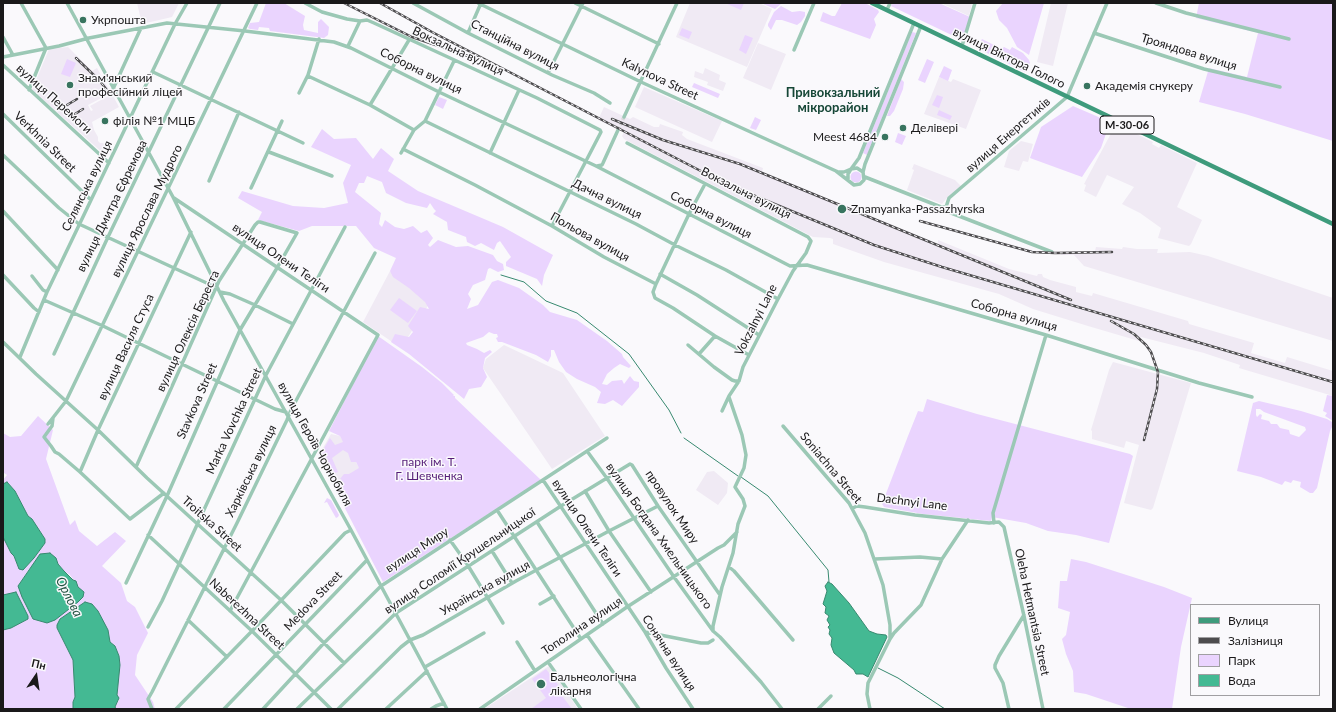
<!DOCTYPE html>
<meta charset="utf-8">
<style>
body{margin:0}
#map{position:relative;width:1336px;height:712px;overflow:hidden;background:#faf9fc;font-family:Lato,sans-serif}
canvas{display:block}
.frame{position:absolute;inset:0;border:4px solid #1a191a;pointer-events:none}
.legend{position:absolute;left:1190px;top:604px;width:130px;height:92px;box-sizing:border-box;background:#faf9fc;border:1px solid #a09fa2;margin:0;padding:5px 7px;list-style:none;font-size:12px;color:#1a191a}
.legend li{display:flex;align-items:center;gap:8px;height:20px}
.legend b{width:20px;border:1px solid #a09fa2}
.north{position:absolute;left:16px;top:656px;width:40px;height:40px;-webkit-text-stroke:3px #faf9fc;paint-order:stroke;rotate:13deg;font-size:11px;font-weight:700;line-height:16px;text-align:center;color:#1a191a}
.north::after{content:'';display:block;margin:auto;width:14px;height:18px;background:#1a191a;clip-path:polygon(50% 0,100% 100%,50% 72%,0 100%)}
</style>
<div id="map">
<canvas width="1336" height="712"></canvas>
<div class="frame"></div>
<ul class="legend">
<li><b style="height:5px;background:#3e9b7c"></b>Вулиця</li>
<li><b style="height:5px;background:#4d4c4e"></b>Залізниця</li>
<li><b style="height:11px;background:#ead4fe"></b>Парк</li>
<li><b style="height:11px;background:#44b993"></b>Вода</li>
</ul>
<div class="north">Пн</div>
</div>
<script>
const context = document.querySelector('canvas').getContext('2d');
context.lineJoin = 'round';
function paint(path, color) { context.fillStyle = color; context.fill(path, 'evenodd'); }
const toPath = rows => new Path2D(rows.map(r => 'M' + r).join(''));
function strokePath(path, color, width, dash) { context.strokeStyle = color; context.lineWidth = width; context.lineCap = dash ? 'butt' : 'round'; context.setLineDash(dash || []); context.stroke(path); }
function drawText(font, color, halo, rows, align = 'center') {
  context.font = font + ' Lato,sans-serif'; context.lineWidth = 3; context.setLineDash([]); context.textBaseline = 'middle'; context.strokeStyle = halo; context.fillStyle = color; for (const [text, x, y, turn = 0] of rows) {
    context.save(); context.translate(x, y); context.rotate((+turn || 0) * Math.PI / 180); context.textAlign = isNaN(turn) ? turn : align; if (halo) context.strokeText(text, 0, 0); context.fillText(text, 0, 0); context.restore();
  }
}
paint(toPath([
 [137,3,179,3,172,17,142,24],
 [690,3,759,3,772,9,747,67,676,37],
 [941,3,972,3,969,16],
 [1051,3,1068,3,1053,66,1037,62],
 [758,43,786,54,771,90,743,78],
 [68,47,92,71,97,68,111,93,88,105,91,111,93,110,90,106,112,94,119,107,92,122,94,130,98,137,98,141,100,143,103,143,110,148,104,154,32,90,49,49],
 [705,68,720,75,719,80,726,83,723,91,707,85,708,82,694,77,695,71,703,74],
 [939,77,951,82,953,79,981,90,966,129,924,114],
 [644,87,722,121,712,142,635,107],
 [604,107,630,119,633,117,654,127,659,127,660,124,683,132,682,135,687,139,763,168,762,172,938,244,938,240,1009,269,1037,276,1038,274,1042,274,1043,277,1050,280,1076,287,1076,292,1092,296,1093,293,1188,321,1189,324,1254,343,1251,353,1285,363,1287,357,1333,371,1333,396,1239,368,1240,365,1204,353,1141,337,1139,341,1088,326,1033,309,999,294,884,262,833,244,833,239,830,238,813,237,624,139,622,136,624,132,598,120],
 [1116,124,1153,142,1152,144,1159,148,1161,145,1197,163,1177,207,1202,220,1191,244,1189,246,1158,238,1161,228,1140,213,1122,204,1134,187,1107,175,1096,197,1084,191,1086,185,1084,184],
 [1021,141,1033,144,1028,162,1023,161,1019,171,1004,167,1009,151],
 [914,164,955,180,961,186,946,199,942,204,907,190,914,170,912,169],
 [1096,247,1122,249,1123,247,1137,249,1158,249,1157,253,1190,252,1208,256,1333,298,1333,341,1084,266,1074,255,1061,255,1061,252,1095,251],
 [390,271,431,301,401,348,363,322],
 [504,345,563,373,605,436,552,469,483,368,486,359],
 [1113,362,1191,383,1153,508,1151,510,1124,503,1139,445,1126,441,1124,448,1092,439,1092,431,1091,430,1109,370],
 [331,434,340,436,360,469,337,483,320,453],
 [714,471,728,483,727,493,718,505,696,490,707,472],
 [549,666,578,709,484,709]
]), '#f0eaf4');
paint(toPath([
 [266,3,284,3,305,16,303,25,304,30,318,33,318,22,321,19,329,27,328,35,324,38,317,37,270,31,269,28,259,27,258,30,250,29,248,28,250,23,259,22],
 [725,3,744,3,741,10],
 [761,3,782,3,775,9],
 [842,3,865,3,878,10,879,12,874,19,876,25,870,39,820,21,823,12,832,16,835,16],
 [892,3,939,3,970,17,962,40,891,6],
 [1003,3,1044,3,1029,55,1017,47,1007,28,999,20,996,11],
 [1199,3,1333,3,1333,141,1245,114,1199,102,1209,68,1247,77,1258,33,1196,18],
 [781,6,792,12,800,11,805,12,805,16,801,22,797,25,782,20,776,20,771,30,768,26,768,24,774,12],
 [682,28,692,32,689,39,679,35],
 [912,32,916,33,867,155,863,153],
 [745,35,753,38,746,54,739,50],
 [982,39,1002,49,1004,47,1010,50,1012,47,1023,53,1029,60,1030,63,1025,72,977,48],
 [67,59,76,63,70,77,61,74],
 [927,59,934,62,925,83,918,80],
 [944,66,952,70,948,81,939,77],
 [901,79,904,82,903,89,894,111,890,116,887,116],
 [694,83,720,94,718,98,692,87],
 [937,95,943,97,939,108,932,105],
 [439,97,447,100,443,109,435,105],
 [1073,106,1110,122,1101,148,1082,177,1030,158,1041,127],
 [939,110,952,116,950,120,937,115],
 [755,117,761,120,756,130,750,128],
 [322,129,334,139,356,138,373,159,381,148,394,159,388,171,418,191,503,227,553,255,544,275,542,286,537,279,506,266,506,262,511,257,500,241,497,243,494,250,481,243,475,246,467,242,466,237,448,230,447,222,433,214,436,211,434,209,430,203,427,208,406,203,386,193,382,182,367,176,364,183,359,183,355,192,381,213,379,224,382,227,385,220,395,227,404,229,413,226,421,233,427,230,433,238,428,245,430,247,438,240,456,247,468,246,493,255,497,261,503,264,504,270,498,272,490,268,488,269,485,280,473,285,468,294,471,299,467,309,478,305,492,282,498,280,519,288,543,305,550,312,577,320,607,341,622,354,623,357,631,366,629,368,620,364,614,368,607,374,602,384,607,385,612,381,622,380,624,384,630,376,634,381,639,382,639,387,622,406,613,400,605,404,597,403,601,392,595,387,577,379,566,372,559,362,554,350,551,350,551,356,548,362,536,355,502,342,498,342,496,338,498,337,497,334,494,334,489,332,483,337,466,343,467,345,477,349,484,353,490,350,492,352,485,358,483,368,487,377,481,387,469,389,464,399,409,354,391,342,395,334,409,337,413,332,408,326,420,307,429,309,425,302,409,288,393,277,390,271,396,258,374,248,356,226,312,226,299,231,258,220,262,212,238,198,242,191,293,206,324,208,348,203,343,183,351,165,311,147],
 [898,133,906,136,902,145,895,142],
 '850.5 177a5.5 5.5 0 1 1 11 0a5.5 5.5 0 1 1-11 0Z',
 [399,298,417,311,408,323,390,310],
 [378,336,422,367,442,383,454,395,453,396,455,396,455,398,541,480,383,582,333,485,342,479,340,479,344,474,349,474,359,468,356,462,351,462,348,453,343,450,332,458,338,472,335,473,335,480,332,479,328,470,322,462,322,459,318,454,323,450,330,438,335,445,343,442,340,436,329,431],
 [1327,395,1333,396,1333,421,1325,416,1327,413,1323,411],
 [927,399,977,414,1130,454,1133,456,1109,543,1076,535,1048,531,1026,523,992,517,991,521,923,514,884,507,882,504,908,436,918,411,923,412],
 [1259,401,1301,411,1327,419,1332,422,1332,427,1330,431,1317,488,1313,493,1310,493,1300,487,1301,482,1293,480,1291,483,1285,481,1282,485,1261,477,1237,471,1253,403],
 [1256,409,1260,409,1264,412,1305,427,1306,430,1299,437,1290,434,1289,430,1280,428,1277,424,1271,424,1269,421,1261,419,1262,415,1260,414,1257,417,1256,415],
 [38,416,53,430,46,459,70,525,75,520,79,531,97,546,115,532,126,541,102,566,121,583,127,601,135,607,148,633,137,655,135,675,153,702,155,709,116,709,115,707,119,700,117,696,119,656,115,646,110,642,108,630,103,623,85,602,61,619,57,628,73,659,75,697,73,702,73,709,3,709,3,630,11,628,27,619,28,616,6,595,3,595,3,537,11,553,14,556,19,568,23,570,34,558,45,543,45,539,32,519,28,516,15,491,7,482,3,484,3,480,7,475,4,473,3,466,3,433,10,437,21,436],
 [56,558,58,564,64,571,70,575,78,587,18,586,29,569,32,567],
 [327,498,331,500,339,515,338,517,336,518,327,502,324,503],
 [1071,559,1086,562,1164,587,1192,598,1181,647,1172,709,1131,709,1086,694,1074,692,1073,671,1066,654,1062,639,1066,635,1070,612,1058,608,1060,581,1067,581],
 [546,669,559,686,556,688,572,709,531,709,546,698,532,679]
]), '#ead4fe');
const water = toPath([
 [7,482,15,491,28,516,32,519,45,539,45,543,34,558,23,570,19,569,14,556,11,553,3,537,3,484,7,482],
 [50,553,56,558,58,564,64,571,73,580,76,581,78,587,84,592,83,597,78,602,55,620,47,623,33,619,22,597,18,586,40,554,50,553],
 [828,582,832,584,849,603,869,631,877,634,886,635,887,637,868,677,863,674,856,674,854,670,834,653,831,645,832,638,829,634,830,630,828,627,830,625,827,620,829,616,825,613,826,607,823,604,827,591,825,586,828,582],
 [16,592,28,616,28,619,11,628,3,630,3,595,16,592],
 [85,602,92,604,98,611,108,630,110,642,115,646,119,656,120,665,117,695,119,698,115,707,116,709,73,709,73,702,75,697,73,660,57,628,57,625,60,619,85,602]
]);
paint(water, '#44b993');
strokePath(water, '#37896f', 1);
strokePath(toPath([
 [501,275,524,282,546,301,577,313,629,354,669,410,681,433],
 [684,438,738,476],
 [741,477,768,496,828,570,829,582],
 [878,668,898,678,945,709]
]), '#37896f', 1);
strokePath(toPath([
 [618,130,624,117]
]), '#d8d7da', 3.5, [3.5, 2]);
strokePath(toPath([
 [21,3,46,48,29,90],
 [67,3,173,197,224,301,351,530,447,709],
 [305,3,322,12,347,19,360,21,367,20,374,23,537,98,600,130,601,132,587,159,552,226],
 [413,3,468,33,552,75,594,93,610,103],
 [478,3,641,82,836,171,854,185,860,184,864,180,863,172,865,164,921,26],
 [575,3,659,44],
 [1156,3,1186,13,1289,39],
 [887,10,890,3],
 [468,33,481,3],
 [1094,33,1204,69,1280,87],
 [3,37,13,55],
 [348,46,360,21],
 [962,46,975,3],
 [794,50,814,3],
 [3,57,59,46,89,38,167,23,245,31,334,42,351,48,439,92,596,166,790,266,807,265,1046,335,1199,383,1252,397],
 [3,65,109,163],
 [153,72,303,143],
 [548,73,583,3],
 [308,76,370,105,414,130],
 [113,89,141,28],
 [299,93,308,75,319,39],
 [370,105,409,40],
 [3,114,91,200],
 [624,117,677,3],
 [425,121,636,224,675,245,726,270,778,299],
 [627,143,808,237,811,241,806,253,793,271,778,299,743,367,739,381,729,396,722,411],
 [403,149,475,185,552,226,604,257,656,284,653,292,655,298,673,308,715,336,749,355],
 [269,152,332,176],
 [401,153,414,130,425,121,454,61],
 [490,153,519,90],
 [3,155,59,208,79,224,174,268,211,285,217,286],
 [597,166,602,165,603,163,618,130],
 [838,172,844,172,851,169,859,158,914,23],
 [865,177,941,207,946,211,1052,252],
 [848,179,848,174,851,169,857,168,863,172],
 [209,181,239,112],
 [251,188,282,121],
 [174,198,378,335,230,611],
 [941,207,946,207,949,198,1067,97,1107,3],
 [3,211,58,270],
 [660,274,697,295,759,335],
 [3,275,34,308,39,312],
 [32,276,43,290,47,292],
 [656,284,689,214,705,184],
 [220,292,230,294,255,305,293,324],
 [44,300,103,326,275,409,286,412],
 [3,342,36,374,98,430,147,478,281,600,344,663],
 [688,345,714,367,732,380,735,381,739,381],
 [54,354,108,237,220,3],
 [699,354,715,336],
 [20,357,47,292,81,221,175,24,187,3],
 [53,418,52,426,44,437,51,446,55,452,59,454,80,472,130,519,164,493],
 [48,424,66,401,257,3],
 [783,426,849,503,865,533,883,585,890,625,890,639],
 [587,451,606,477,674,577,713,631,720,637,761,682,782,709],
 [80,472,98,430,191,232],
 [543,480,645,632,666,668,693,709],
 [585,491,609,531,651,592],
 [853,508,857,506,865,507,915,515,989,523,999,522,1004,527,1024,616,1043,709],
 [497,510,581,639],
 [537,522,603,624],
 [994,523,993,513,1046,335],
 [148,535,252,631,331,709],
 [450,540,467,564,503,623],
 [492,551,512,583],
 [875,559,920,557,942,559],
 [729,567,734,571,793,640],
 [126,583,167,496,240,330,277,268,297,233,260,222,258,222,255,225,219,281,136,467],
 [540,604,554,596],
 [188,620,227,657],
 [148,627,162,601,266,375,345,227],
 [713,630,713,626,722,587,733,553,738,524,745,506,743,499,735,487,744,468,746,455,742,435,729,397],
 [645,632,701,643,708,643,713,640],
 [587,635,639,709],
 [517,642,535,671],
 [548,662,581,709],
 [425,667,484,633],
 [152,709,148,699,152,692,237,523,287,420,291,410,375,253],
 [176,709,252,631,345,533,351,530],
 [224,709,367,560],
 [263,709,324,643,381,586,607,438],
 [297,709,396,613,561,506,630,464,632,465,658,506,720,595],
 [338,709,401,647,410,640,423,635,516,581,609,531,658,506],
 [386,709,427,671],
 [431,709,436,706,444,703],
 [480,709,627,607,718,548,724,545,737,532],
 [818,709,831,696],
 [870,709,867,694,868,683,890,639,894,633,921,605,942,559,968,520],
 [1009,709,1003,683,995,668,995,665,999,656,1024,615]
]), '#9bc8b5', 3.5);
strokePath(toPath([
 [872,3,1333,224]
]), '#3e9b7c', 4.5);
const rail = toPath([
 [344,3,412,37,471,57],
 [380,3,432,32,726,184,874,245,942,267,1333,382],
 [76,58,100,81,109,93],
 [67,105,77,99],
 [75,114,83,109],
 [612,119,663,140,740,164,1071,300],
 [920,221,1032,252,1055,253,1112,252],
 [1111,321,1134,334,1146,345,1151,352,1158,372,1157,389,1144,440]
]);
strokePath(rail, '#4d4c4e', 2.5);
strokePath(rail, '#faf9fc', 1, [3]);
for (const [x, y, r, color] of [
 [83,20,4,"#38745f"],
 [70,85,4,"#38745f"],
 [1087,86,4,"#38745f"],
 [105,121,4,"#38745f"],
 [903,128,4,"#38745f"],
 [885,137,4,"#38745f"],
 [842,209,5,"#38745f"],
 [541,684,5,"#38745f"]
]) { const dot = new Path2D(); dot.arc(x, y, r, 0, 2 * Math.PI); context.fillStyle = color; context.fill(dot); strokePath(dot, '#faf9fc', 1.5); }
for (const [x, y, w] of [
 [1127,125,54]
]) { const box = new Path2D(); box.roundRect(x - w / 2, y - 9, w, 18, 3); context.fillStyle = '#faf9fc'; context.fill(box); strokePath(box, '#1a191a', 1); }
drawText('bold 11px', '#1a191a', null, [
 ["М-30-06",1127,125]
]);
drawText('12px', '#1a191a', '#faf9fc', [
 ["Укрпошта",91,20],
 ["Знам'янський",78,78],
 ["професійний ліцей",78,92],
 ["Академія снукеру",1095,86],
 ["філія №1 МЦБ",113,121],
 ["Делівері",911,128],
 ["Meest 4684",877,137,"right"],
 ["Znamyanka-Passazhyrska",851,209],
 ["Бальнеологічна",550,677],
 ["лікарня",550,691]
], 'left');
drawText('12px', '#1a191a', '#faf9fc', [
 ["Станційна вулиця",515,45,27],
 ["Вокзальна вулиця",458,51,25],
 ["Трояндова вулиця",1189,52,17],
 ["вулиця Віктора Голого",1009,58,26],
 ["Соборна вулиця",421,71,26],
 ["Kalynova Street",660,79,25],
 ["вулиця Перемоги",54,99,42],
 ["вулиця Енергетиків",1008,135,-41],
 ["Verkhnia Street",45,142,44],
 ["Селянська вулиця",87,186,-64],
 ["Вокзальна вулиця",746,193,27],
 ["Дачна вулиця",607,199,26],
 ["вулиця Дмитра Єфремова",112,206,-64],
 ["вулиця Ярослава Мудрого",147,211,-64],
 ["Соборна вулиця",711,215,27],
 ["Польова вулиця",590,237,29],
 ["вулиця Олени Теліги",281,258,34],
 ["Соборна вулиця",1014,315,16],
 ["Vokzalnyi Lane",756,320,-63],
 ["вулиця Олексія Береста",188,331,-65],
 ["вулиця Василя Стуса",126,347,-65],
 ["Stavkova Street",197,401,-66],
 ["Marka Vovchka Street",234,421,-65],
 ["вулиця Героїв Чорнобиля",315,444,61],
 ["Soniachna Street",831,468,50],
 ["Харківська вулиця",251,471,-64],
 ["Dachnyi Lane",912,502,7],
 ["провулок Миру",672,507,56],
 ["Troitska Street",212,524,42],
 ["вулиця Олени Теліги",587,528,56],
 ["вулиця Богдана Хмельницького",659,536,55],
 ["вулиця Миру",417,550,-33],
 ["вулиця Соломії Крушельницької",460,561,-34],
 ["Українська вулиця",485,588,-29],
 ["Medova Street",313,601,-46],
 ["Oleha Hetmantsia Street",1032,612,78],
 ["Naberezhna Street",247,614,43],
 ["Тополина вулиця",582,626,-34],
 ["Сонячна вулиця",669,653,57]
]);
drawText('12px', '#551d78', '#faf9fc', [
 ["парк ім. Т.",429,462],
 ["Г. Шевченка",429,476]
]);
drawText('bold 13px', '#154636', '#faf9fc', [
 ["Привокзальний",833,93],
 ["мікрорайон",833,108]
]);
drawText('italic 13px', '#245443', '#faf9fc', [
 ["Орлова",69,597,63]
]);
</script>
